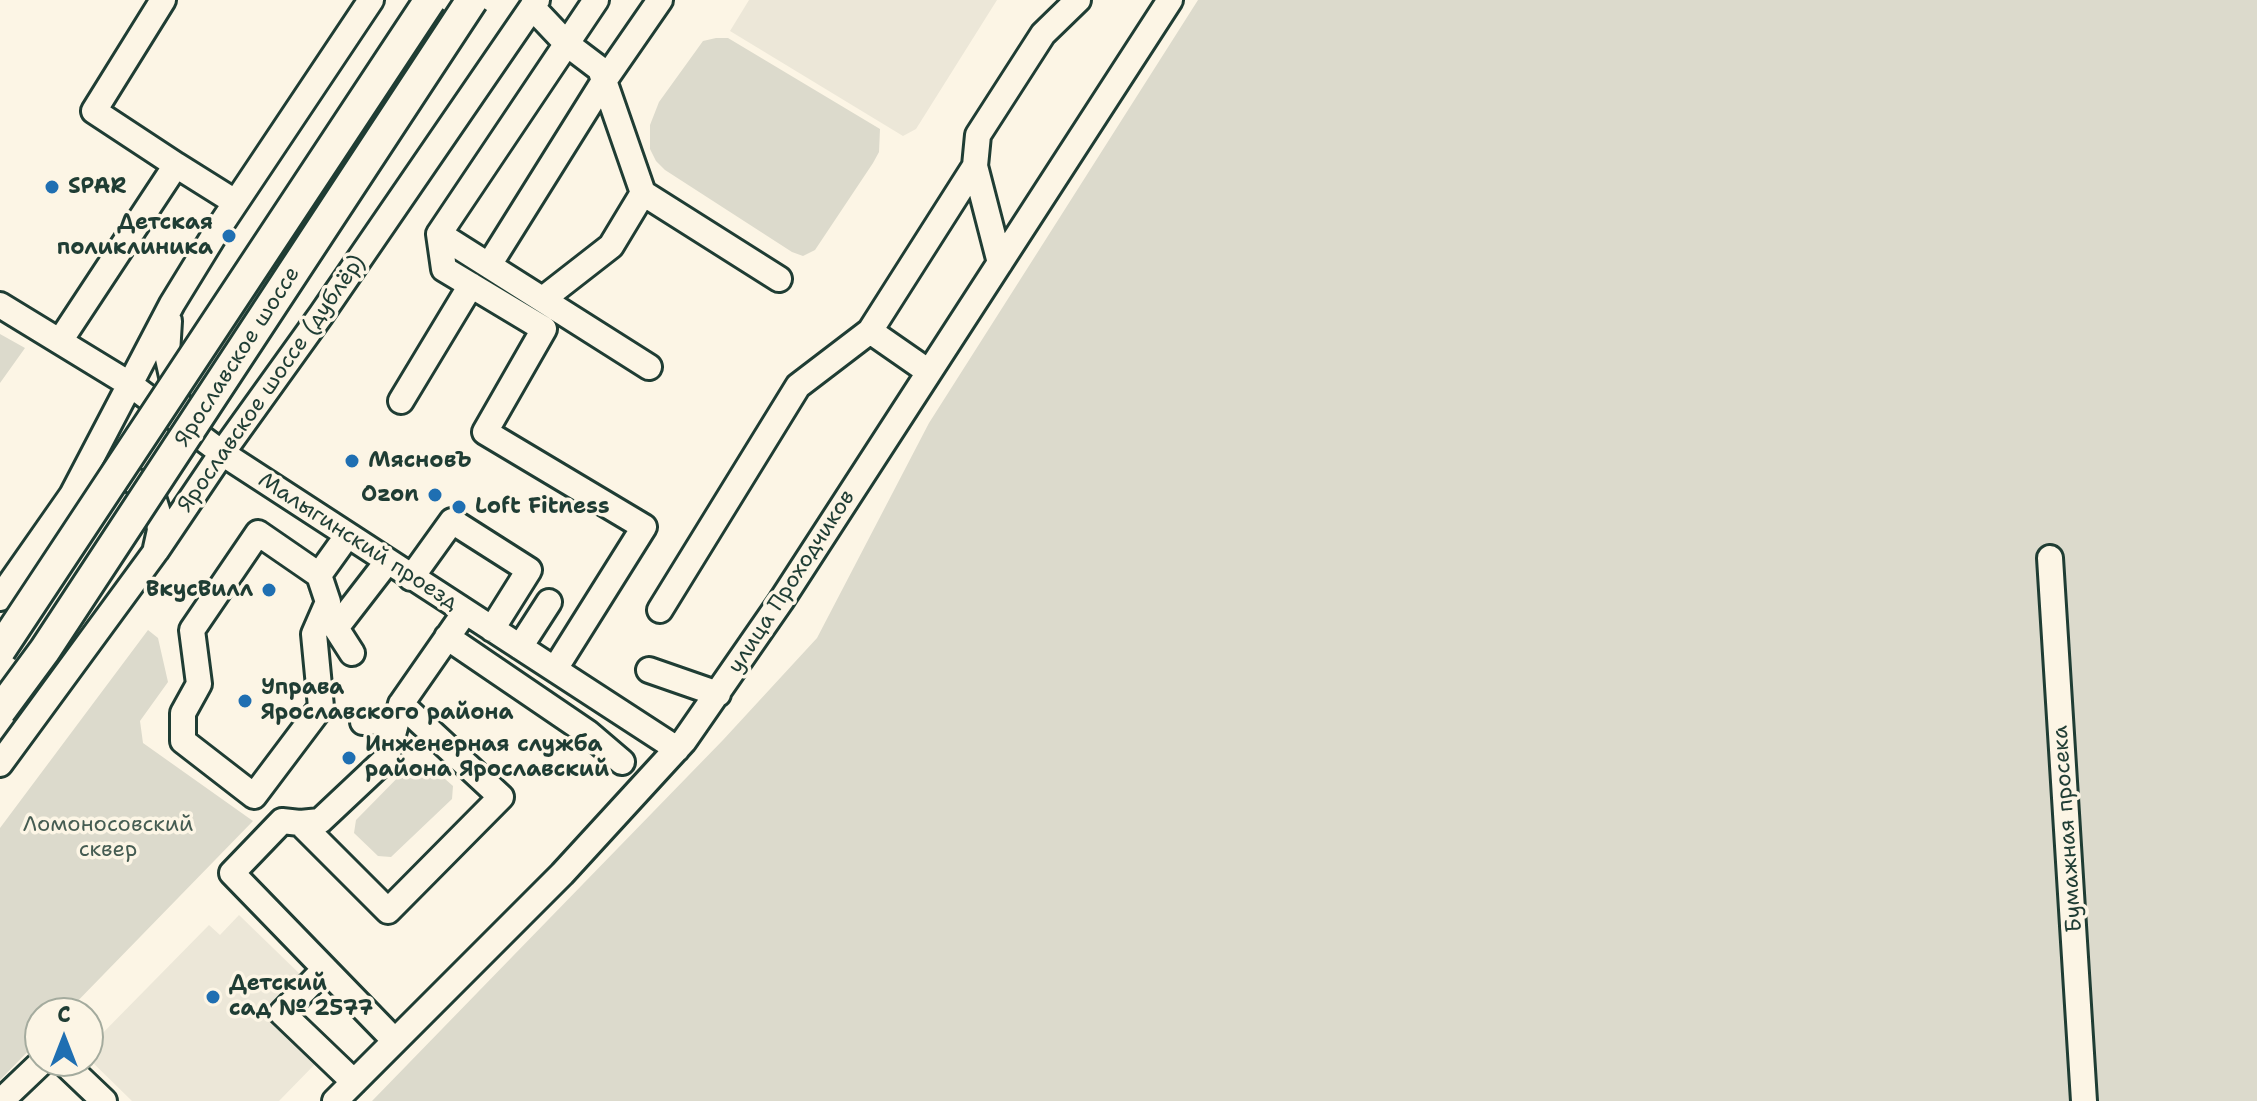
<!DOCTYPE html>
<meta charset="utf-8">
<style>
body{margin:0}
#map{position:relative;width:2257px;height:1101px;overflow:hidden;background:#fcf5e5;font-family:"Shantell Sans",sans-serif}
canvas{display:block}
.north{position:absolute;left:24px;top:997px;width:80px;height:80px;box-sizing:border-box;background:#fcf5e5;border:2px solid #a4ab9e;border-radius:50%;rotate:0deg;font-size:22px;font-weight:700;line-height:32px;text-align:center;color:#1f3d34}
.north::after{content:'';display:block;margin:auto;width:28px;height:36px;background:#1f6fb2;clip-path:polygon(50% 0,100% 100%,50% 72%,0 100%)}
</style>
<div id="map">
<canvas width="2257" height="1101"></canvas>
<div class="north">С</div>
</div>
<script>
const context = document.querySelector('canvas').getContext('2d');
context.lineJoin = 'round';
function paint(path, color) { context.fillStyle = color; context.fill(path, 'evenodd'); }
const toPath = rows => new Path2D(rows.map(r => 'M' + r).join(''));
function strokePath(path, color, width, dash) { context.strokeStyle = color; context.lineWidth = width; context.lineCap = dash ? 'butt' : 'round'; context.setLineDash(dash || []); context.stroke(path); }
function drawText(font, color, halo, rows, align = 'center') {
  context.font = font + ' "Shantell Sans",sans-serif'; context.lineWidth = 7; context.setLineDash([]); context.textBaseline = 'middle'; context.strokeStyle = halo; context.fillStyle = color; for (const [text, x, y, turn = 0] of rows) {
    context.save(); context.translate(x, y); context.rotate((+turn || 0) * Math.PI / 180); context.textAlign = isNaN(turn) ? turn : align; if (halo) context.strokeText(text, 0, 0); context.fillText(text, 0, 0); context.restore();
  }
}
paint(toPath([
 [749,0,997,0,916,129,903,136,730,31],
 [239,915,305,979,271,1014,319,1060,279,1101,132,1101,88,1058,88,1048,209,925,220,935]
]), '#ece7d8');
paint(toPath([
 [1198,0,2257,0,2257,1101,372,1101,723,740,817,638,929,423],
 [716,38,728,38,880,129,879,152,873,163,815,250,803,256,792,252,665,170,656,161,650,149,650,125,659,102,703,41],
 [0,334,25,348,0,383],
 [148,630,158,638,168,682,140,721,143,743,253,821,66,1013,40,1013,40,1039,0,1080,0,828],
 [414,761,427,763,453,786,452,799,391,857,378,856,354,833,356,820]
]), '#dcdacc');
const minor = toPath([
 [163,0,94,111,176,165],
 [532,7,567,44,600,69,643,193,779,279],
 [975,166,1000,263],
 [439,234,649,367],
 [489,265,604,81,660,0],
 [543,299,611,246,643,193],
 [0,305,131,385,222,453,677,749],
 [169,321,167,354,177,399],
 [870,331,929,372],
 [60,341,176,165,235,202],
 [401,401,471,285],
 [102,480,123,477,140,483,153,497,158,513,160,530,156,548],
 [2050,558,2084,1101],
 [319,575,328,602,314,634,321,707,254,796,183,741,183,713,199,684,192,630,258,533,319,575,347,536],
 [411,578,452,521,529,570,492,629],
 [0,598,72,495,172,304,218,229,371,0],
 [660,610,798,386,870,331,975,166,978,135,1043,34,1078,0],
 [447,637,588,733,622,762],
 [520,647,549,602],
 [352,653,336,628,387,562],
 [555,669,644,527,485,432,544,329,444,269,439,234,596,0],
 [649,670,718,694],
 [363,722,396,721],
 [0,764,156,551,222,453,321,315,537,0],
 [300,823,388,911,501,797,401,704],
 [325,969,282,1013,354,1082],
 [395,1041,232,873,282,821,300,823,320,821,387,758,401,704,465,612],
 [62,1061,104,1101],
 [1,1101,43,1061],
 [335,1101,562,874,684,741,781,601,1170,0]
]);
strokePath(minor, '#1f3d34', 30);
strokePath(minor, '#fcf5e5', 24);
const majorBridge = toPath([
 [0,650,430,0],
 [0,711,45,650,472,0]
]);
strokePath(majorBridge, '#1f3d34', 36, []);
strokePath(majorBridge, '#fcf5e5', 30);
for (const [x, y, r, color] of [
 [52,187,8,"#1f6fb2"],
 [229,236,8,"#1f6fb2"],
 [352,461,8,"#1f6fb2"],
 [435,495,8,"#1f6fb2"],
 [459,507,8,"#1f6fb2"],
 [269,590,8,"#1f6fb2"],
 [245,701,8,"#1f6fb2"],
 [349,758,8,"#1f6fb2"],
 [213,997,8,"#1f6fb2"]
]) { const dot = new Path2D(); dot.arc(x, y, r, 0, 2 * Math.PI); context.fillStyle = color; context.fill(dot); strokePath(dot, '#fcf5e5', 3); }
drawText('bold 22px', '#1f3d34', '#fcf5e5', [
 ["SPAR",68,187],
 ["Детская",213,223,"right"],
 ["поликлиника",213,248,"right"],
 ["МясновЪ",368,461],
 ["Ozon",419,495,"right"],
 ["Loft Fitness",475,507],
 ["ВкусВилл",253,590,"right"],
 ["Управа",261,688],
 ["Ярославского района",261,713],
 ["Инженерная служба",365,745],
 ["района Ярославский",365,770],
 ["Детский",229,984],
 ["сад № 2577",229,1009]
], 'left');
drawText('22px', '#1f3d34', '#fcf5e5', [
 ["Ярославское шоссе",238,357,-57],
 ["Ярославское шоссе (дублёр)",272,384,-55],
 ["Малыгинский проезд",358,542,33],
 ["улица Проходчиков",792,582,-57],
 ["Бумажная просека",2068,829,-94]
]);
drawText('22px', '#455c52', '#fcf5e5', [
 ["Ломоносовский",108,825],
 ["сквер",108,850]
]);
</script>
